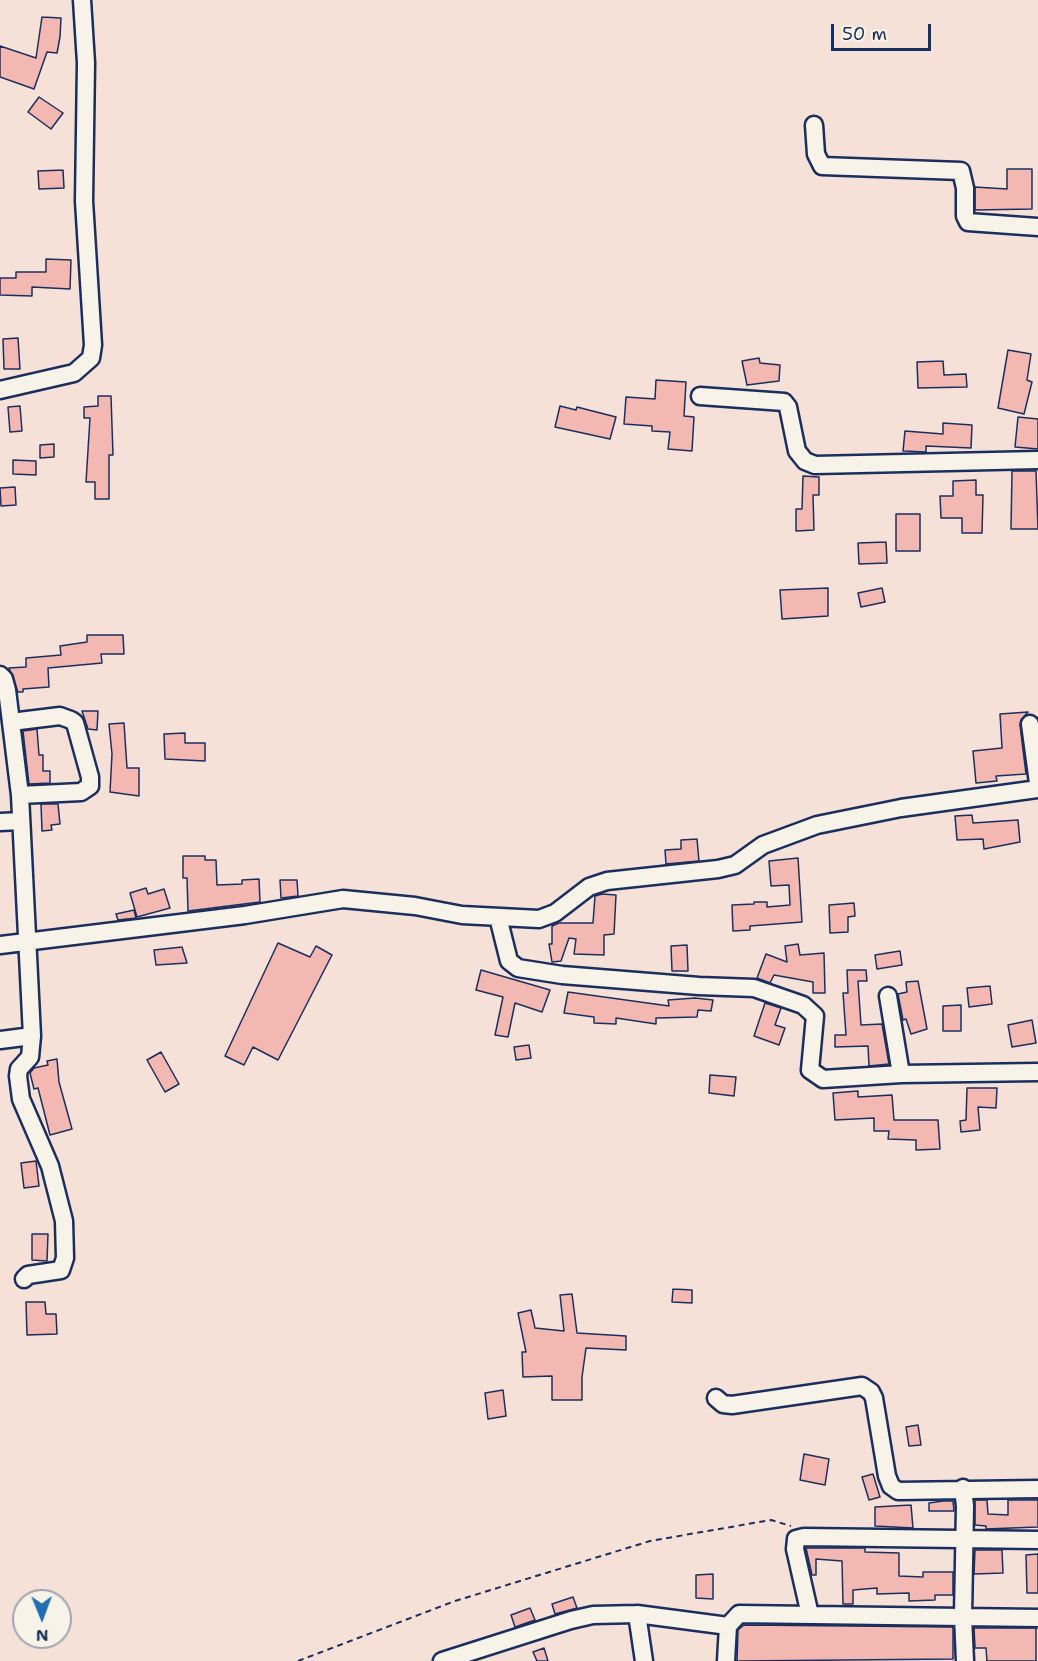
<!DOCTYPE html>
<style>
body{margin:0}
#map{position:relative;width:1038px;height:1661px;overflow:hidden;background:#f6e1d8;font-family:"Shantell Sans",sans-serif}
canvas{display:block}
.north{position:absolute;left:12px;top:1589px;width:60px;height:60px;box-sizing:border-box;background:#f7f3e8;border:2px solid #9fa5b1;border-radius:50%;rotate:179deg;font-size:16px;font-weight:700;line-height:24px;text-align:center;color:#1b2f5e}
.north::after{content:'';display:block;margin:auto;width:21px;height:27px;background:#1f6fb2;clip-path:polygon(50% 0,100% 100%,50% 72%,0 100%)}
.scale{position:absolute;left:831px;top:24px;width:100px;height:27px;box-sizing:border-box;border:3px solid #1b2f5e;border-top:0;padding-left:8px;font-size:18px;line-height:21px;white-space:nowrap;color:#1b2f5e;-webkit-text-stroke:4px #f7f3e8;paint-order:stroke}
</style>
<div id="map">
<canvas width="1038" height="1661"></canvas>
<div class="north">N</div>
<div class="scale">50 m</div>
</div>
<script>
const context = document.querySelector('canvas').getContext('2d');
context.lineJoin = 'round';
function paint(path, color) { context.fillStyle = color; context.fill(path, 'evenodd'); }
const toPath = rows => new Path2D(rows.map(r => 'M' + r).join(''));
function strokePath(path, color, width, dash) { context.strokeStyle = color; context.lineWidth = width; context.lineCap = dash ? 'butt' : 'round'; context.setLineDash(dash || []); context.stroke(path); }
const building = toPath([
 [42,17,61,18,60,37,57,53,47,52,34,89,0,77,0,46,36,58,42,17],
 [39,97,63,113,51,129,28,112,39,97],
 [1007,169,1032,169,1032,209,975,210,975,187,1007,189,1007,169],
 [63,170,64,188,39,189,38,171,63,170],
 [46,259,71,260,70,289,32,287,32,296,0,295,0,278,16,278,16,272,46,272,46,259],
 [18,338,20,369,4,369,3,339,18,338],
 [1008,350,1031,354,1027,380,1032,382,1024,414,998,408,1008,350],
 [759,358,760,363,780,365,779,381,747,385,742,361,759,358],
 [943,361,944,375,966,374,967,387,918,388,917,362,943,361],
 [656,380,686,382,684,416,694,417,692,451,668,449,670,432,652,431,652,426,624,424,626,397,655,399,656,380],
 [98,396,111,396,113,455,109,455,109,499,95,499,95,482,86,482,90,418,84,418,84,407,98,406,98,396],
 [20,406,22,431,10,432,8,407,20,406],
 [560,406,576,410,577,407,616,417,610,439,555,427,560,406],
 [1018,417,1038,419,1038,449,1015,447,1018,417],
 [943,423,972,425,971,448,926,446,926,452,903,451,905,431,943,434,943,423],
 [54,444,54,457,40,458,40,445,54,444],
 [13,460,36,461,36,475,13,474,13,460],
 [1012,471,1036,471,1038,529,1011,529,1012,471],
 [803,476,819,477,819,495,813,495,814,530,796,531,796,509,802,509,803,476],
 [976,480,976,495,983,495,982,533,962,533,962,518,941,518,940,496,953,496,953,481,976,480],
 [15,487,16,505,1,506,0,488,15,487],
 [896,514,920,514,920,551,896,551,896,514],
 [886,542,887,563,859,564,858,543,886,542],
 [828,588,828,616,782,619,780,590,828,588],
 [882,588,885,602,861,607,858,593,882,588],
 [87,635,123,635,124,654,101,654,102,663,48,668,49,687,23,689,23,692,18,692,9,668,26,667,26,658,61,655,60,646,87,642,87,635],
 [82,711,98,711,97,730,88,729,82,711],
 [1028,712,1021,720,1020,725,1026,774,996,776,997,781,976,783,973,751,1002,748,1000,714,1028,712],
 [124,723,127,768,139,768,139,796,110,792,112,754,109,724,124,723],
 [37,729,39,755,43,755,43,771,50,771,50,783,29,784,23,731,37,729],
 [185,733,185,743,205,743,205,761,165,759,164,734,185,733],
 [41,804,58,804,60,824,51,825,52,830,42,831,41,804],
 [972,815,973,823,1018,820,1020,842,984,849,983,839,957,840,955,816,972,815],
 [697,839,699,861,666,864,665,850,681,849,681,840,697,839],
 [183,856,205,856,205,860,216,860,217,885,242,884,242,880,259,879,260,902,188,911,187,878,183,878,183,856],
 [798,858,802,922,750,926,750,930,733,931,732,905,754,904,754,902,767,902,767,907,790,905,789,885,771,886,769,861,798,858],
 [280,880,297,880,298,896,281,898,280,880],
 [146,888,148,894,164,889,170,908,137,917,130,893,146,888],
 [602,894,616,895,614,934,604,935,604,955,574,954,576,939,569,938,561,961,552,962,549,944,552,944,552,926,559,923,593,923,595,896,602,894],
 [854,903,855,916,848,917,848,932,830,933,829,905,854,903],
 [134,910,136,918,118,920,116,914,134,910],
 [278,943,310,957,316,946,332,955,278,1060,253,1047,244,1065,225,1056,278,943],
 [798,944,800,955,824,953,825,993,813,993,813,982,774,975,770,983,757,978,766,954,787,962,785,946,798,944],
 [687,945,688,971,672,971,671,946,687,945],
 [182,947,187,963,156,965,154,950,182,947],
 [900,951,902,965,877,969,875,955,900,951],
 [481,970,550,990,542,1012,515,1003,508,1037,495,1035,503,997,476,990,481,970],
 [847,970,866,970,867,981,858,981,861,1025,882,1024,889,1064,869,1066,868,1046,835,1047,835,1035,846,1035,843,993,848,993,847,970],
 [918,981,927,1029,911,1034,906,1019,903,1020,898,994,907,992,906,982,918,981],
 [990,986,992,1004,969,1007,967,988,990,986],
 [568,992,669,1006,668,1000,695,998,713,1000,711,1011,698,1010,697,1017,656,1018,656,1024,616,1018,616,1024,594,1023,594,1017,564,1013,568,992],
 [765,1003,781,1008,775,1025,785,1028,779,1045,754,1036,765,1003],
 [961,1005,961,1031,943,1031,943,1006,961,1005],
 [1032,1020,1036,1043,1012,1047,1008,1025,1032,1020],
 [529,1045,531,1058,516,1060,514,1047,529,1045],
 [161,1052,179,1084,165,1092,147,1060,161,1052],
 [57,1059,59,1082,72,1129,50,1135,38,1088,34,1089,30,1073,34,1068,48,1065,47,1061,57,1059],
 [710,1075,736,1077,734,1096,709,1093,710,1075],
 [967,1088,997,1088,996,1108,978,1107,980,1130,961,1132,960,1121,966,1120,967,1088],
 [858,1091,858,1097,892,1095,894,1120,938,1120,940,1149,916,1150,916,1140,888,1139,889,1131,874,1131,874,1118,835,1120,833,1093,858,1091],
 [36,1161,39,1186,24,1188,21,1163,36,1161],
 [32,1234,48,1234,47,1261,32,1260,32,1234],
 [673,1289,692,1290,692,1303,672,1302,673,1289],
 [572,1294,577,1333,626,1336,626,1350,586,1348,582,1377,582,1400,552,1400,552,1376,523,1377,522,1352,526,1352,518,1313,531,1310,535,1328,564,1331,560,1295,572,1294],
 [26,1302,45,1302,46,1314,56,1314,57,1334,27,1335,26,1302],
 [503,1390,506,1416,488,1419,485,1393,503,1390],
 [918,1425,921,1445,909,1446,906,1427,918,1425],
 [804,1454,829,1459,825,1485,800,1480,804,1454],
 [873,1474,880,1497,869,1500,862,1477,873,1474],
 [975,1500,987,1500,988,1514,1008,1515,1008,1500,1038,1500,1038,1527,986,1529,986,1526,975,1525,975,1500],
 [943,1501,953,1501,954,1511,929,1511,929,1503,943,1501],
 [911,1505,913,1528,875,1526,875,1507,911,1505],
 [806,1548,865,1548,865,1552,899,1553,899,1576,923,1577,923,1572,953,1572,953,1595,935,1595,935,1600,909,1601,909,1593,877,1594,877,1588,853,1590,853,1604,843,1604,842,1561,816,1559,816,1575,812,1575,806,1548],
 [975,1550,1002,1550,1003,1573,974,1574,975,1550],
 [1038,1554,1038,1593,1027,1593,1026,1555,1038,1554],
 [713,1574,713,1599,696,1598,696,1575,713,1574],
 [573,1597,577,1608,555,1614,552,1604,573,1597],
 [530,1608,535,1620,515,1627,511,1615,530,1608],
 [744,1625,953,1627,953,1659,737,1661,738,1630,744,1625],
 [974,1628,1036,1628,1036,1661,987,1661,986,1648,975,1648,974,1628],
 [544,1648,548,1661,537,1661,533,1652,544,1648]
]);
paint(building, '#f3b8b1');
strokePath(building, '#1b2f5e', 1.5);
const minor = toPath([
 [814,125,816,154,822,166,961,171,965,188,965,216,968,222,1038,227],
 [0,390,74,373,91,358,93,345,84,201,86,63,82,0],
 [700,396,784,402,788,407,797,451,805,461,815,465,1038,460],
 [0,675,4,679,7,690,20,795,32,1036,30,1057,19,1069,18,1076,21,1099,50,1166,64,1221,65,1258,61,1270,28,1275,24,1279],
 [11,722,60,716,71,720,75,723,90,777,90,786,81,792,20,795],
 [1030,724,1038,783],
 [0,822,21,821],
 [498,917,509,961,518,968,562,975,699,986,754,988,803,1005,815,1016,810,1070,823,1079,901,1074,1038,1072],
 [0,945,245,915,343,899,415,906,462,915,539,919,555,913,589,887,607,881,718,869,735,865,763,845,817,825,901,808,1038,789],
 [888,996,901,1074],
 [0,1040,32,1036],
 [716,1398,723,1404,732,1405,862,1386,871,1392,874,1398,887,1476,891,1486,898,1491,1038,1489],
 [963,1488,965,1506,963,1616,965,1661],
 [637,1614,644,1661],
 [810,1615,795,1549,796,1539,804,1537,1038,1540],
 [442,1661,571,1620,593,1615,637,1614,728,1626],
 [726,1661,728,1626,739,1614,1038,1618]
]);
strokePath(minor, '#1b2f5e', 21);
strokePath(toPath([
 [298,1661,455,1601,650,1541,771,1520,791,1526]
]), '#1b2f5e', 2, [6, 4.5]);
strokePath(minor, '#f7f3e8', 16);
</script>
